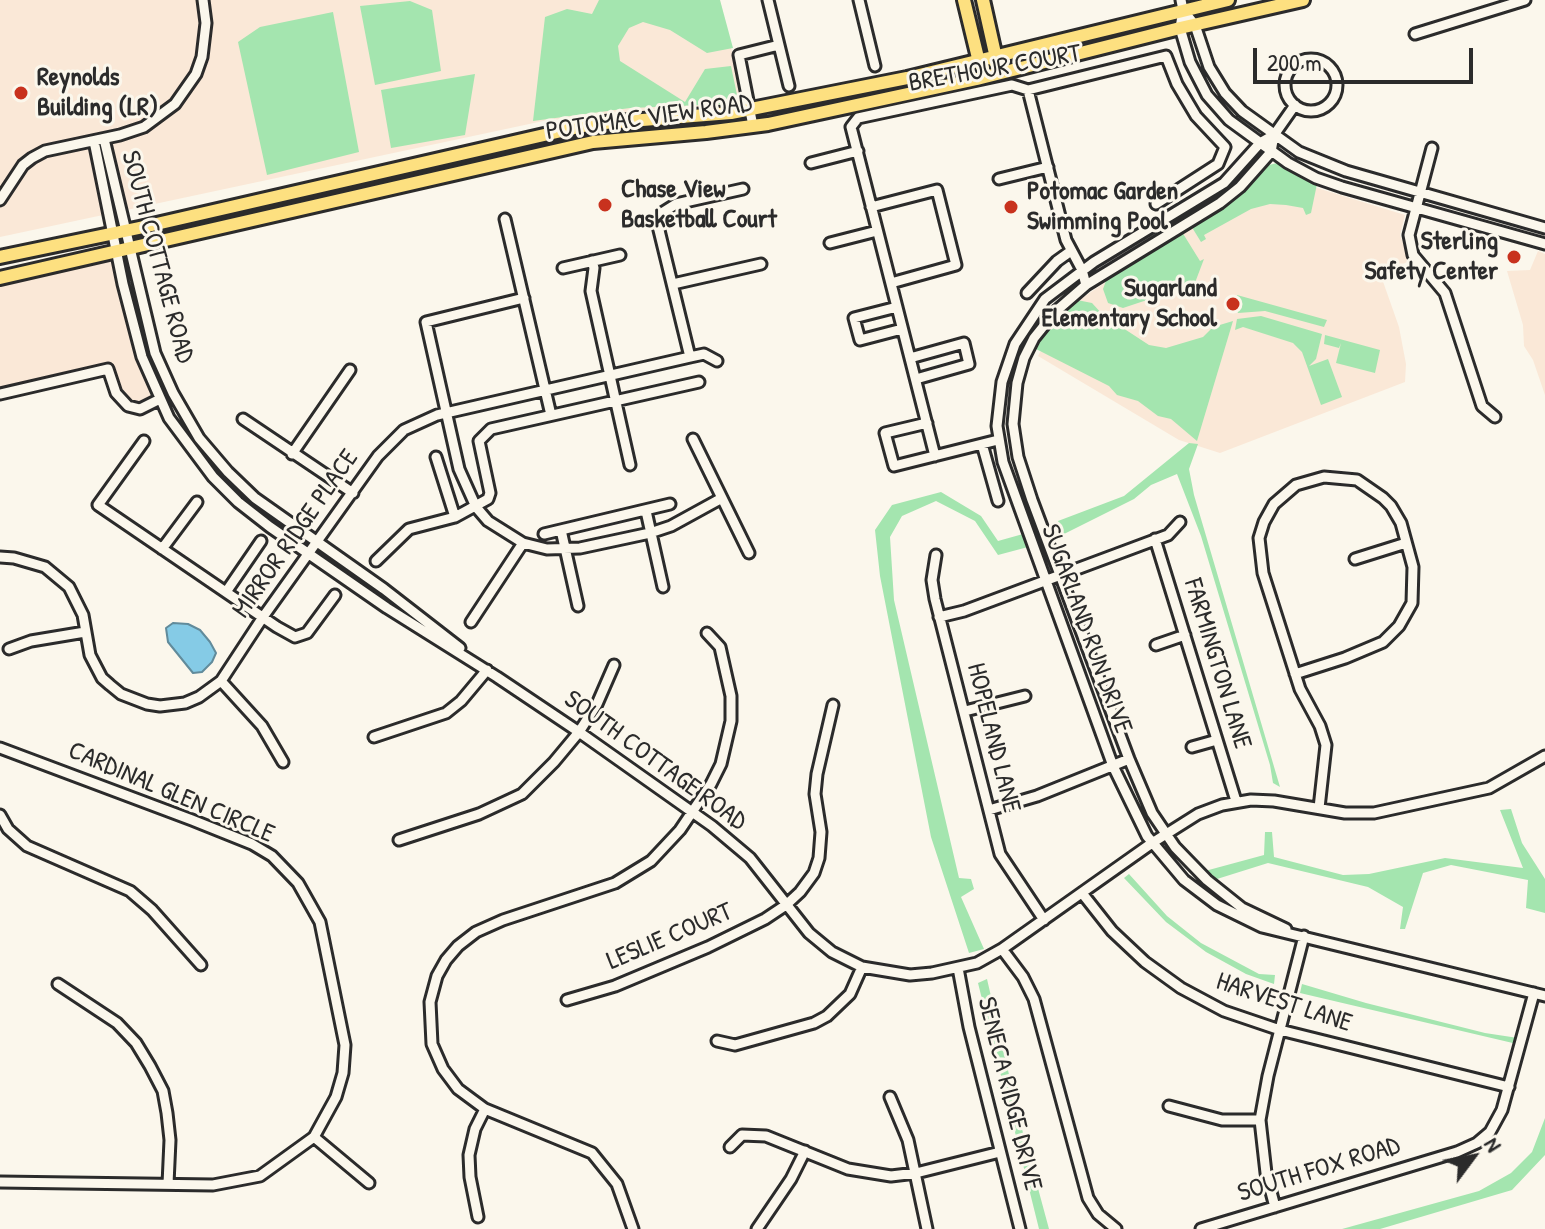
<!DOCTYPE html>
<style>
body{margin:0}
#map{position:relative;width:1545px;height:1229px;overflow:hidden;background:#fbf7ec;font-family:"Patrick Hand",sans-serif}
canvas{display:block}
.north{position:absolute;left:1433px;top:1117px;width:80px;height:80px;-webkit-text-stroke:6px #fbf7ec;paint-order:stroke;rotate:58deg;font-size:22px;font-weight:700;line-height:32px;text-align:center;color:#2b2b2b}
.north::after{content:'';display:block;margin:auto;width:28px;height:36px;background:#2b2b2b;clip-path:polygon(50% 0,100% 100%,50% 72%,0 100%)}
.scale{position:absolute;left:1253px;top:48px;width:220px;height:36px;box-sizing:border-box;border:4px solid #2b2b2b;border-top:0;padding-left:10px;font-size:24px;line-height:28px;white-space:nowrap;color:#2b2b2b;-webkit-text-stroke:6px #fbf7ec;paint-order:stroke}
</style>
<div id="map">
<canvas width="1545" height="1229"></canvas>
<div class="north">N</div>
<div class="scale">200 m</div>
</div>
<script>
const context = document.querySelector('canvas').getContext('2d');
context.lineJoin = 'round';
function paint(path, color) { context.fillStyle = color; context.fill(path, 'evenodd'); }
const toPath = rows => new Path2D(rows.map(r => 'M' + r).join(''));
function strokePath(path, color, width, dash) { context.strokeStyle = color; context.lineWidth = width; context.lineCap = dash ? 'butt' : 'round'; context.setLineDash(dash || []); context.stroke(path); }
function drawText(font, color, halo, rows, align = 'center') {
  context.font = font + ' "Patrick Hand",sans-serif'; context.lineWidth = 6; context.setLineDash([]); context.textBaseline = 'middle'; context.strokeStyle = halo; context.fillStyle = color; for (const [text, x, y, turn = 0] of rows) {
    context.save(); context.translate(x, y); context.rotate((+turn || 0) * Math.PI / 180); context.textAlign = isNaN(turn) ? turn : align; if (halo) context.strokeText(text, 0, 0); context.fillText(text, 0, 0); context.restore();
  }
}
paint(toPath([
 [0,0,720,0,745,108,548,120,0,237],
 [1314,187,1405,215,1400,235,1410,261,1380,273,1399,327,1406,364,1405,382,1220,453,1179,440,1038,356,1054,326,1079,300,1169,240,1212,216],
 [1538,251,1545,254,1545,395,1533,360,1524,346,1523,325,1507,271,1530,270],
 [116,252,132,322,160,399,140,409,128,406,108,369,0,394,0,278]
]), '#fae8d7');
paint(toPath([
 [599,0,720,0,733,48,707,53,670,30,643,22,629,28,618,46,620,61,685,102,705,69,731,66,737,95,728,104,630,108,533,121,545,17,567,9,592,14],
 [410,1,432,10,441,71,375,85,360,6],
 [333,12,359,152,267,175,238,42,260,27],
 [475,74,465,135,391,148,381,90],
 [1277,163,1317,184,1311,213,1306,215,1303,208,1286,205,1270,204,1251,209,1204,235,1206,239,1201,242,1193,229,1195,222,1234,198,1265,166],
 [1182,232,1200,261,1204,259,1193,288,1186,287,1123,308,1108,303,1103,289,1107,278],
 [1237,295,1327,320,1324,327,1265,311,1238,313,1234,303],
 [1077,300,1092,303,1103,315,1149,345,1166,348,1203,337,1213,327,1233,321,1197,441,1171,419,1158,416,1138,401,1117,395,1109,386,1036,349,1047,329],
 [1261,316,1322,334,1316,359,1309,366,1328,359,1342,397,1321,405,1302,352,1293,343,1243,327,1235,330,1237,319],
 [1325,335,1380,350,1375,373,1336,363,1341,343,1339,348,1324,344],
 [1189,443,1198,444,1189,469,1194,495,1280,787,1273,783,1270,765,1201,536,1177,474,1151,485,1134,499,1062,535,1058,521,1124,496],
 [941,492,981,516,998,541,1023,534,1028,547,998,555,975,521,936,501,902,516,890,537,894,600,959,878,971,879,974,889,961,897,984,949,969,953,931,837,880,576,875,530,892,505],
 [1511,809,1522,843,1545,879,1545,913,1526,908,1528,880,1451,865,1423,873,1405,929,1400,929,1403,907,1368,887,1268,863,1217,879,1205,871,1264,855,1265,832,1272,832,1274,857,1343,875,1369,874,1445,858,1523,868,1500,810],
 [1129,874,1167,916,1201,943,1259,974,1275,975,1274,984,1246,974,1206,952,1166,922,1124,878],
 [987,979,1019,1118,1049,1229,1039,1229,978,983],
 [1302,984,1366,1003,1485,1033,1518,1038,1517,1044,1300,993],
 [1545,1118,1545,1155,1512,1190,1380,1229,1342,1229,1479,1191,1511,1173,1532,1152]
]), '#a4e5af');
const water = toPath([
 [173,623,188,624,200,630,210,642,216,653,212,662,202,672,193,673,168,642,166,628,173,623]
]);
paint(water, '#85cbe6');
strokePath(water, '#618b9b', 2);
const minor = toPath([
 [768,0,789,86],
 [859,0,875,66],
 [1181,0,1183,10,1180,28,1190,62,1207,95,1229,120,1288,163,1316,178,1342,187,1545,244],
 [1183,10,1195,25,1209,67,1225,93,1242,111,1299,152,1346,171,1545,228],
 [1415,34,1525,0],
 '1285 85a26 26 0 1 1 52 0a26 26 0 1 1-52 0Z',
 [1028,90,1066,240,1082,270,1086,285],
 [753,126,739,55,779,45],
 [1274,135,1260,143,1224,183,1094,262,1045,299,1015,344,1002,382,997,426,1003,462,1113,766,1147,836,1184,880,1217,905,1262,927,1545,996],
 [104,139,155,353,173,393,199,438,228,472,255,498,384,589,460,648],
 [94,141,123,284,142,357,169,418,213,477,238,502,270,527,387,608,497,677,579,732,712,826,750,858,809,933,832,952,862,967,910,975,932,973,977,963,1002,949,1152,843,1198,814,1222,805,1251,800,1274,801,1345,813,1374,813,1489,788,1545,756],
 [1432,148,1409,235,1413,255,1445,293,1482,406,1495,417],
 [811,163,858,151],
 [999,179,1048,167],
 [0,200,23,165,32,158,45,151,120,135,144,127,175,104,196,74,202,57,206,23,203,0],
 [871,207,937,190,956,265,891,283],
 [505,219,551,415],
 [830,243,877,231],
 [592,261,594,268,591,291,630,465],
 [563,268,620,255],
 [673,284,761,264],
 [1027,293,1057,261,1071,251],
 [524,298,426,322,459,469,476,507,488,521,523,543,547,549,580,548,650,533,671,526,722,498],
 [897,307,854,318,860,340,902,329],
 [690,357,657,222,660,214,676,204,743,189],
 [910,358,964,343,969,364,916,379],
 [0,394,108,369,116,393,128,406,140,409,160,399],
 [243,419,353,493],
 [927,423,885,433,894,466,998,440],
 [693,439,749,553],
 [144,441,98,505,277,627,295,637,307,633,335,595],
 [982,444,998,501],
 [292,454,350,370],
 [935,456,851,127,858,118,1012,85,1028,90,1166,56,1177,84,1196,116,1225,147,1218,164,1156,204],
 [436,457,455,517],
 [646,511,663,587],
 [561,530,578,606],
 [544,534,670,504],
 [1155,539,1236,801],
 [162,549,197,502],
 [936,555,932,580,935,599,1000,854,1044,920],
 [0,557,14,558,45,567,69,587,83,615,90,655,102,678,110,685,121,694,147,704,160,706,185,703,199,697,221,681,263,617,378,456,404,430,437,415,690,357,704,354,717,361],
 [1355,559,1406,543],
 [376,561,409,529,455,517,488,499,490,493,479,441,491,429,699,382],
 [226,592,261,541],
 [939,617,964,611,1168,535,1180,522],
 [471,622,523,543],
 [1156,645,1185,635],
 [9,649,31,641,85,632],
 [1295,674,1345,658,1383,642,1399,626,1412,603,1413,567,1401,523,1391,506,1383,498,1357,480,1324,477,1296,485,1274,504,1264,522,1259,538,1263,573,1300,689,1320,726,1326,745,1319,808],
 [221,681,262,726,283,762],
 [965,711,1025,696],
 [374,737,446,713,461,701,487,670],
 [1192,747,1217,740],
 [0,748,192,820,252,844,272,856,298,883,320,922,345,1045,343,1073,336,1097,314,1137,260,1176,213,1185,0,1182],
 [989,810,1037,796,1129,759],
 [0,815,8,829,27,846,130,891,152,910,201,965],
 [399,840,479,814,522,794,554,762,579,732,597,704,614,665],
 [1082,893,1112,931,1145,962,1181,988,1224,1011,1280,1030,1509,1087],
 [1286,929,1242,908,1207,880,1175,847,1152,813,1129,759,1032,500,1018,457,1013,424,1017,383,1024,358,1034,338,1055,312,1086,285,1220,203,1240,187,1271,152,1274,135,1295,105],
 [1002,949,1023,977,1034,999,1088,1198,1098,1214,1116,1229],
 [958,968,969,1027,1020,1229],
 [58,984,117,1023,136,1043,150,1066,163,1091,167,1113,170,1140,168,1184],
 [567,1000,615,986,708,947,765,919,786,905,800,892,814,873,819,858,821,832,815,794,817,774,833,705],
 [717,1041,735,1045,814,1023,827,1016,850,994,862,967],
 [890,1097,908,1140,927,1229],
 [1169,1106,1222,1120,1260,1120],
 [314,1137,369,1183],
 [730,1147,742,1135,766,1136,848,1169,891,1176,916,1173,1000,1152],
 [1275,1207,1266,1173,1260,1120,1268,1076,1304,936],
 [478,1217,470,1177,469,1155,475,1129,485,1109],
 [633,1229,617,1184,592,1153,485,1109,458,1089,443,1069,432,1044,430,1002,437,976,446,960,458,946,476,932,503,920,615,883,651,861,680,830,711,784,721,764,731,721,731,696,720,647,707,633],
 [757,1229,791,1179,805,1151],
 [1201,1229,1457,1152,1477,1143,1490,1132,1502,1110,1534,993]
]);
const major = toPath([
 [964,0,979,62,983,68],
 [983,0,996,58,995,62],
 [0,257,139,228,592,124,731,113,907,78,1228,0],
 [0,278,593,142,706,132,768,124,977,79,1180,28,1303,0]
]);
strokePath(minor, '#2b2b2b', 15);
strokePath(major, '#2b2b2b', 18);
strokePath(minor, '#fbf7ec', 9);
strokePath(major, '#fde080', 12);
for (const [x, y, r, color] of [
 [21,93,8,"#c8321e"],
 [605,205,8,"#c8321e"],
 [1011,207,8,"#c8321e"],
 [1514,257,8,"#c8321e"],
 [1233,304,8,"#c8321e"]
]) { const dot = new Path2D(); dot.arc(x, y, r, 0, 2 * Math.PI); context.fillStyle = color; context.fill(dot); strokePath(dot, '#fbf7ec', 3); }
drawText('26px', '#2b2b2b', '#fbf7ec', [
 ["BRETHOUR COURT",995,69,-10],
 ["POTOMAC VIEW ROAD",649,118,-8],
 ["SOUTH COTTAGE ROAD",157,257,75],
 ["MIRROR RIDGE PLACE",296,534,-55],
 ["SUGARLAND RUN DRIVE",1086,629,70],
 ["FARMINGTON LANE",1217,664,73],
 ["HOPELAND LANE",993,738,76],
 ["SOUTH COTTAGE ROAD",655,761,36],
 ["CARDINAL GLEN CIRCLE",171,793,23],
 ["LESLIE COURT",670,937,-23],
 ["HARVEST LANE",1284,1003,18],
 ["SENECA RIDGE DRIVE",1009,1094,76],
 ["SOUTH FOX ROAD",1319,1170,-17]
]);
drawText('bold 26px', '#2b2b2b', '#fbf7ec', [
 ["Reynolds",37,78],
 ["Building (LR)",37,108],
 ["Chase View",621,190],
 ["Basketball Court",621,220],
 ["Potomac Garden",1027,192],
 ["Swimming Pool",1027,222],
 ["Sterling",1498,242,"right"],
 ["Safety Center",1498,272,"right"],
 ["Sugarland",1217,289,"right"],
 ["Elementary School",1217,319,"right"]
], 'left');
</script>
